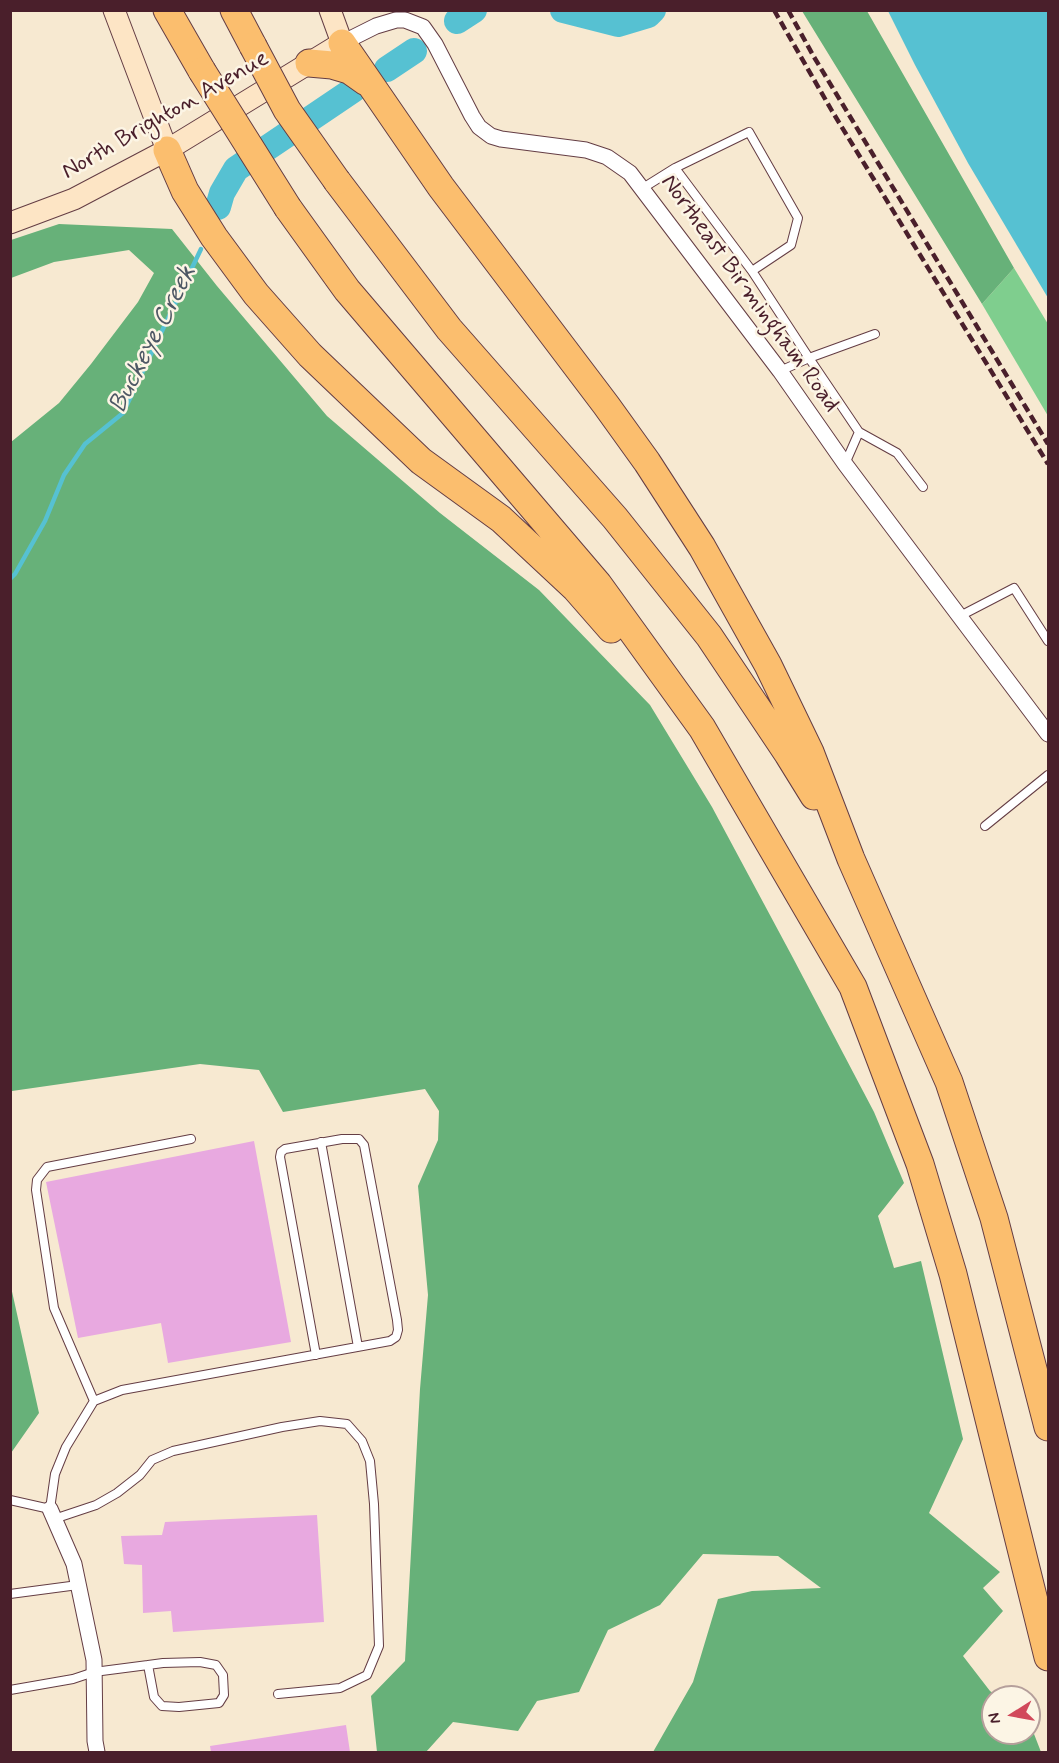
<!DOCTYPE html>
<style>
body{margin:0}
#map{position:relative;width:1059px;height:1763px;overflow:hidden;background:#f7e9d1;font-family:Mynerve,sans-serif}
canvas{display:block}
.frame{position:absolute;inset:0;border:12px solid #4a1f2b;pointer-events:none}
.north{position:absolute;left:981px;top:1685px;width:60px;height:60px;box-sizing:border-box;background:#fcf5e5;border:2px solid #b59f9b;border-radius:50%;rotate:259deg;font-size:16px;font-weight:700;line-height:24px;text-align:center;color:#4a1f2b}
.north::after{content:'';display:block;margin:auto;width:21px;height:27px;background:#d1495b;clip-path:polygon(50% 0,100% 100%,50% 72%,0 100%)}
</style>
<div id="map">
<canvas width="1059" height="1763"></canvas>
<div class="frame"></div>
<div class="north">N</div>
</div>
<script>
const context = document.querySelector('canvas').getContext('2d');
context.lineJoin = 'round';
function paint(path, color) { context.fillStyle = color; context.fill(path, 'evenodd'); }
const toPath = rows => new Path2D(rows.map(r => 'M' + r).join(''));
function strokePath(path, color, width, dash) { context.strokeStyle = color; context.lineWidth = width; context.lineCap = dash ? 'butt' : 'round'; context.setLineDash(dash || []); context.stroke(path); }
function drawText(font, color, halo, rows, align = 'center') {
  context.font = font + ' Mynerve,sans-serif'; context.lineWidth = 5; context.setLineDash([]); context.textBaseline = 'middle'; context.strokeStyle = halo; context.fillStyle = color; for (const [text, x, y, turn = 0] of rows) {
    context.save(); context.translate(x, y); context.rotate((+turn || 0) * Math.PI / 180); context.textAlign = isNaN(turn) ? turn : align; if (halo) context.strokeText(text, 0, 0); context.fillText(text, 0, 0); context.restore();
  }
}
paint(toPath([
 [1014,268,1048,324,1048,416,982,304]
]), '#7fce8e');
paint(toPath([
 [802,11,867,11,1014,268,982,304],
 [59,224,172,229,217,286,327,416,440,513,539,590,650,705,712,807,793,958,874,1112,904,1183,878,1216,894,1268,921,1261,963,1439,929,1513,1000,1572,983,1588,1003,1611,963,1656,990,1691,999,1697,993,1697,993,1733,1029,1733,1029,1721,1041,1752,653,1752,693,1682,718,1599,752,1591,821,1588,778,1556,703,1554,660,1605,608,1630,579,1692,537,1701,518,1731,453,1722,426,1752,377,1752,371,1696,405,1661,420,1389,428,1295,418,1186,438,1140,439,1111,425,1089,283,1112,259,1070,200,1064,12,1091,11,1093,11,442,59,403,91,364,138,302,154,273,129,250,54,262,11,278,11,240],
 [11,1287,39,1413,11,1453,10,1453]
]), '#67b179');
paint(toPath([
 [888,11,1048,11,1048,298,968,163,915,65]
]), '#56c1d2');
strokePath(toPath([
 [10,579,15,574,45,521,64,475,85,444,123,413,201,249]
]), '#56c1d2', 4.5);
strokePath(toPath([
 [563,10,618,24,648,15,653,10],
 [457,21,474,10],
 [387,69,414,51],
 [218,207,222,193,236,169,353,90]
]), '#56c1d2', 26);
paint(toPath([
 [254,1141,291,1342,168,1363,161,1323,78,1338,46,1182],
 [317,1515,324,1622,173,1632,171,1611,143,1613,142,1565,124,1564,121,1536,162,1535,165,1522],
 [346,1725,350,1752,211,1752,210,1746]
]), '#e8a9e0');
const service = toPath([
 [675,168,749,132,798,218,791,245,752,271],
 [643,188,675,168,752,271,809,358,875,334],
 [780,371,809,358,859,432,845,464],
 [859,432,897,453,923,487],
 [960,616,1014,588,1048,641],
 [985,826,1048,775],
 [321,1142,358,1347],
 [94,1401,122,1390,390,1341,396,1337,398,1330,397,1320,364,1145,359,1139,342,1139,285,1149,281,1152,280,1157,316,1355],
 [10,1500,50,1509,55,1474,66,1447,94,1401,54,1308,36,1190,37,1180,47,1167,191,1139],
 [54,1519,96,1505,117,1493,140,1475,152,1460,173,1451,282,1427,320,1421,347,1424,362,1441,370,1461,374,1504,379,1646,367,1675,340,1688,278,1694],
 [10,1594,78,1585],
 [10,1690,73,1679,94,1672,148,1665,163,1663,200,1662,216,1665,223,1675,224,1695,219,1703,179,1707,162,1706,154,1697,148,1665]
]);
const minor = toPath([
 [342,43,376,26,396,20,405,20,423,27,435,44,472,116,479,127,491,136,501,139,586,150,607,157,630,173,780,371,845,464,1048,734],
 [50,1509,74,1564,94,1660,95,1741,97,1752]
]);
const secondary = toPath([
 [114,10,167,150],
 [10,223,74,199,167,150,342,43,330,10]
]);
const motorway = toPath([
 [167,10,202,71],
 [234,10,253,46],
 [342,43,441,187,606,405,647,462,702,547,768,665,810,752,851,859,949,1082,994,1218,1048,1427],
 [309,63,332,65,349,70,366,82],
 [167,150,185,191,214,237,256,294,310,355,421,461,501,519,576,589,611,629],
 [337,181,449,329,615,518,709,636,788,754,814,796],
 [288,208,347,290,598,584,702,728,853,987,920,1164,953,1274,1048,1657]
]);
strokePath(service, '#643d44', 10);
strokePath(minor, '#643d44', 17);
strokePath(secondary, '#643d44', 23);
strokePath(motorway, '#643d44', 29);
strokePath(service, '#fff', 8);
strokePath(minor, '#fff', 15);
strokePath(secondary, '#fde5c5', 21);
strokePath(motorway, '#fbbe6e', 27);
strokePath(toPath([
 [774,10,832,111,1048,464],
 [788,10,814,57,1048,444]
]), '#4a1f2b', 4.5, [9, 4.5]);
const motorwayBridge = toPath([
 [253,46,287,110,337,181],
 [202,71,288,208]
]);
strokePath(motorwayBridge, '#643d44', 29, []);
strokePath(motorwayBridge, '#fbbe6e', 27);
drawText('24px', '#4a1f2b', '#fcf5e5', [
 ["North Brighton Avenue",166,116,-30],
 ["Northeast Birmingham Road",749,294,54]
]);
drawText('italic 26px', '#4e5865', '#fcf5e5', [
 ["Buckeye Creek",154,340,-63]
]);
</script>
